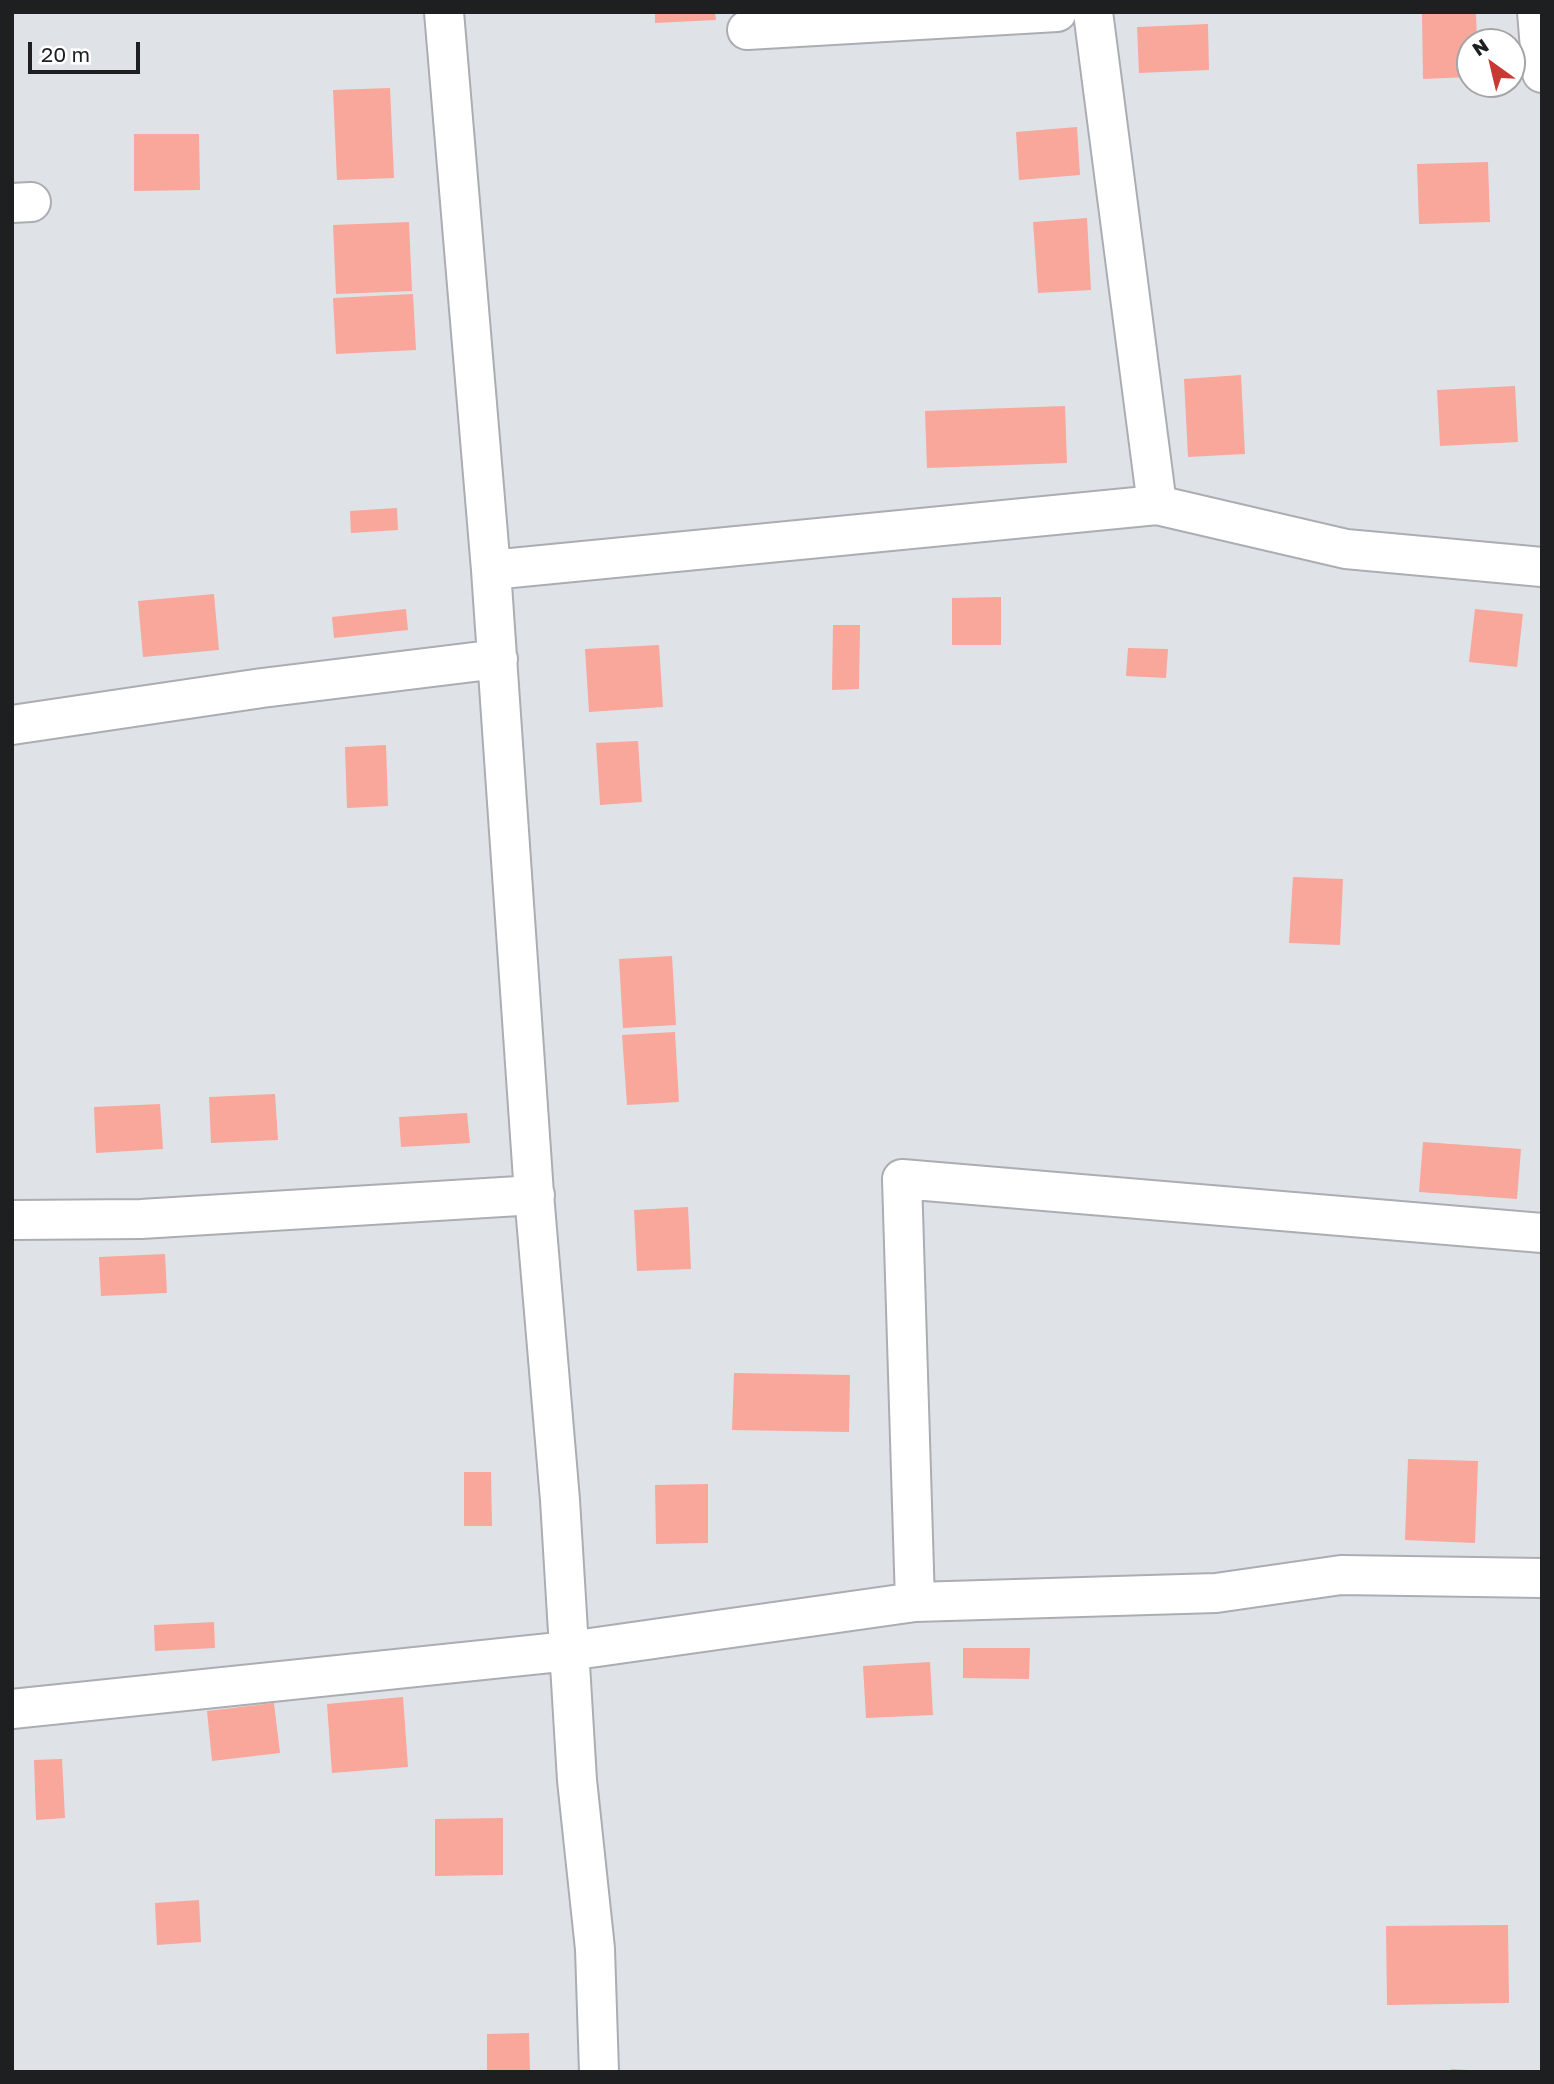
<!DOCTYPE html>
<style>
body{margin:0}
#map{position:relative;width:1554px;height:2084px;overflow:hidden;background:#dfe3e8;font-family:"Golos Text",sans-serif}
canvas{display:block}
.frame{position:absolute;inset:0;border:14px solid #1d1f21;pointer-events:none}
.north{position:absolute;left:1456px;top:28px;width:70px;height:70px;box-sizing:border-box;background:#fff;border:2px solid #a5a5a6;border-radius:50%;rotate:326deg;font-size:19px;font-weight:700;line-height:28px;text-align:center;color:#1d1f21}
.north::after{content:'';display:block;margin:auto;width:24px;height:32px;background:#c73a33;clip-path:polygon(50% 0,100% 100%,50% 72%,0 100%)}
.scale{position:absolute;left:28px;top:42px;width:112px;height:32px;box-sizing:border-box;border:4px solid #1d1f21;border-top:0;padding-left:9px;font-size:21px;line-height:24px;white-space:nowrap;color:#1d1f21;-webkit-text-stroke:5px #fff;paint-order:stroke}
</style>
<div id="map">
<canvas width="1554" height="2084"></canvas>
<div class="frame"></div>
<div class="north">N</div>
<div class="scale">20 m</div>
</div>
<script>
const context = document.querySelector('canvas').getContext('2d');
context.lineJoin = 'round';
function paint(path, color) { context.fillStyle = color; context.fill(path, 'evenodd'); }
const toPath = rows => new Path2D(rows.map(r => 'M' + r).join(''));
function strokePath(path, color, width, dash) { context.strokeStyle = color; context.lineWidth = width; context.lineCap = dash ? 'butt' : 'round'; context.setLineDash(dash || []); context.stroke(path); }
paint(toPath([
 [655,12,715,12,716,20,655,23],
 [1476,12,1477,42,1470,42,1470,77,1423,79,1422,13],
 [1208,24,1209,70,1139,73,1137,27],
 [390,88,394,178,337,180,333,90],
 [1077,127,1080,175,1019,180,1016,132],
 [134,134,199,134,200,190,134,191],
 [1488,162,1490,222,1419,224,1417,164],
 [1087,218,1091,290,1038,293,1033,222],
 [409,222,412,291,336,294,333,225],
 [413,294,416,350,336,354,333,298],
 [1241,375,1245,454,1188,457,1184,379],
 [1515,386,1518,442,1440,446,1437,390],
 [1065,406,1067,463,927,468,925,411],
 [397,508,398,530,351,533,350,511],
 [214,594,219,650,143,657,138,601],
 [1001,597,1001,645,952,645,952,598],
 [406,609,408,630,334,638,332,617],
 [1475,609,1523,614,1517,667,1469,662],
 [833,625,860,625,859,689,832,690],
 [659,645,663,707,589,712,585,649],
 [1128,648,1168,649,1166,678,1126,676],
 [638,741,642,802,600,805,596,743],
 [386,745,388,806,347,808,345,747],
 [1293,877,1343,879,1340,945,1289,943],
 [672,956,676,1025,623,1028,619,959],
 [675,1032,679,1102,627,1105,622,1035],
 [275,1094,278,1140,211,1143,209,1097],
 [160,1104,163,1149,96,1153,94,1107],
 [467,1113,470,1143,401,1147,399,1117],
 [1423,1142,1521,1149,1517,1199,1419,1192],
 [688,1207,691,1269,637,1271,634,1210],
 [165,1254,167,1293,101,1296,99,1257],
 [734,1373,850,1375,849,1432,732,1430],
 [1408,1459,1478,1461,1475,1543,1405,1540],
 [464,1472,491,1472,492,1526,464,1526],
 [708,1484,708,1543,656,1544,655,1485],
 [214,1622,215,1648,155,1651,154,1625],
 [963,1648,1030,1648,1029,1679,963,1678],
 [930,1662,933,1715,866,1718,863,1666],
 [403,1697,408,1767,332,1773,327,1704],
 [274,1703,280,1753,212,1761,207,1711],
 [62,1759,65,1818,36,1820,34,1760],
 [503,1818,503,1875,435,1876,435,1819],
 [199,1900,201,1942,157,1945,155,1903],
 [1508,1925,1509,2003,1387,2005,1386,1926],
 [529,2033,530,2072,487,2072,487,2034],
 [1451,2069,1469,2070,1469,2072,1451,2072]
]), '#f9a69b');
const minor = toPath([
 [444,12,491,570,1157,505,1346,549,1542,567],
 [1093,12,1157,505],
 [1537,12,1542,73],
 [747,30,1057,12],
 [12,203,31,202],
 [491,570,534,1194,560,1500,577,1780,595,1949,599,2072],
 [12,725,262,688,498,659],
 [12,1220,141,1219,535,1195],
 [915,1602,902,1179,1542,1233],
 [12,1709,569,1651,915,1602,1216,1593,1341,1575,1542,1578]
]);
strokePath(minor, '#aaadb2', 42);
strokePath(minor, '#fff', 38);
</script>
